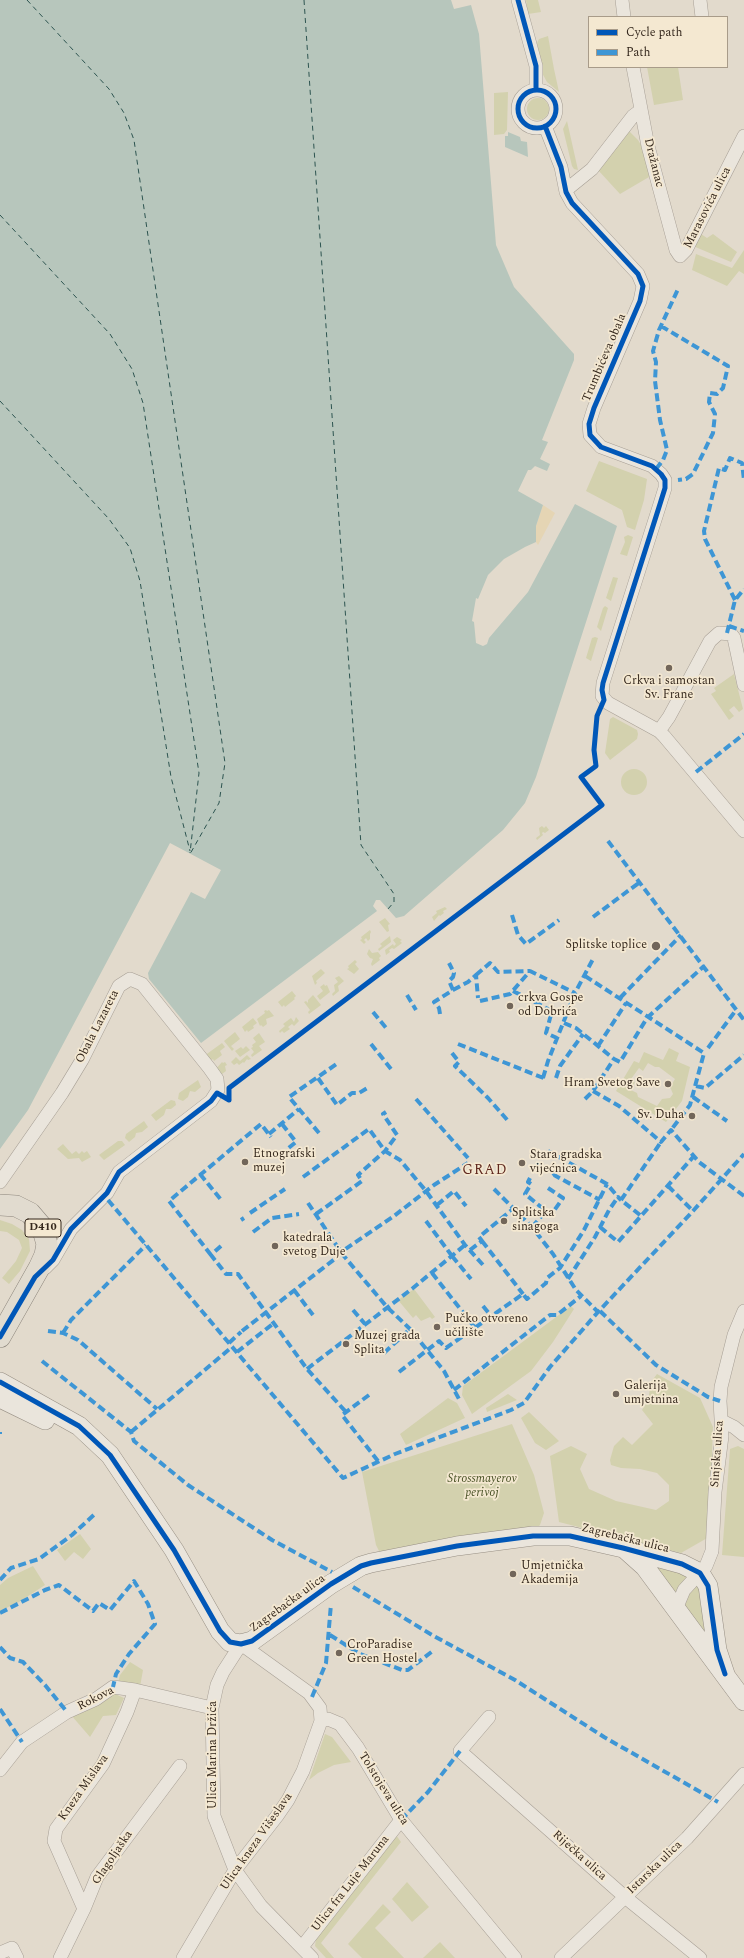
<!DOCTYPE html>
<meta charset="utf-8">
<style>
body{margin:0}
#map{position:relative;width:744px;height:1958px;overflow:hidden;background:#e2dacc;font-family:Spectral,serif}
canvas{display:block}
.legend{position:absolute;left:588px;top:16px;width:140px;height:52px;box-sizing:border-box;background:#f4e8d1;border:1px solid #a89b89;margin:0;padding:5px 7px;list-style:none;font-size:12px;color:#35281d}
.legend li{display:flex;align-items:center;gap:8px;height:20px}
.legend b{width:20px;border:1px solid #a89b89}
</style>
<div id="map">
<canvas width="744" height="1958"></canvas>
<ul class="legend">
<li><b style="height:5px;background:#0057b8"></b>Cycle path</li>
<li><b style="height:5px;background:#3e96d5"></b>Path</li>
</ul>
</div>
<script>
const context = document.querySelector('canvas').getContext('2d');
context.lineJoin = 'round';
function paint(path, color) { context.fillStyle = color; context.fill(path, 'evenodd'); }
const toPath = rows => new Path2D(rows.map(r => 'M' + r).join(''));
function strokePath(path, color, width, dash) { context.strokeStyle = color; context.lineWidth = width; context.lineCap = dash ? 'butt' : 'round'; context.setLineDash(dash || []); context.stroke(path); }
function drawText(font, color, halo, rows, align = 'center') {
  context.font = font + ' Spectral,serif'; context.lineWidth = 3.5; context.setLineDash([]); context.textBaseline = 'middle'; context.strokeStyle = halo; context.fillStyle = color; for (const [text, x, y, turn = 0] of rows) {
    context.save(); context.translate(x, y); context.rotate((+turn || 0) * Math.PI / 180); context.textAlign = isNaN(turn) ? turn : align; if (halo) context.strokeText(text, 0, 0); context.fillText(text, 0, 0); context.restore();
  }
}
paint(toPath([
 [526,0,538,0,541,12,528,14],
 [548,36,554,69,559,92,547,82,542,73,537,43,539,39],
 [647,67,678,67,683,100,654,105],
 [508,92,507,130,504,134,494,135,494,93],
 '527 109a11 11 0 1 1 22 0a11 11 0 1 1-22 0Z',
 [567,121,578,170,574,169,572,166,563,129],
 [627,129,638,140,647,155,649,177,620,194,598,170],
 [698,232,707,238,713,234,737,252,731,262,693,246],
 [744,250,744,274,739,271,727,286,692,270,696,254,732,268],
 [599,461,647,479,644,500,635,530,627,527,622,510,586,491],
 [628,535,633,537,627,556,620,554,625,542,624,537],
 [613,577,618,578,611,601,606,598],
 [605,606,608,608,601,631,597,627,603,608],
 [595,637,598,638,591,661,586,658,592,638],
 [734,674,743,709,739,712,734,706,729,710,734,716,729,720,711,694,716,691,714,688],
 [613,717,637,730,638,734,637,739,610,760,605,753,610,719],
 '621 782a13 13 0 1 1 26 0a13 13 0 1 1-26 0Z',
 [542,826,544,828,546,826,549,830,545,833,543,832,542,833,543,835,537,840,536,838,540,835,539,828],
 [445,907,447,909,443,911,444,913,440,916,439,915,434,921,432,917,437,913,436,911],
 [385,918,390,924,388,925,389,931,387,932,379,922],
 [370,930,371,932,370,934,370,939,368,941,366,938,364,940,366,942,364,944,360,940,362,939,361,937],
 [390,936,391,942,379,951,378,949,382,946,380,944],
 [397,937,402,940,400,941,402,943,394,949,392,948,389,950,390,952,386,955,385,950,393,944,394,946,396,944,393,940],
 [369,949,372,953,378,952,381,956,379,958,380,960,372,966,371,964,373,959,370,958,367,954],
 [355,960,357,962,355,964,359,969,354,974,347,969,349,968,348,966],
 [321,969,325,973,316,981,317,983,315,985,312,976],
 [339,976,344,981,338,986,339,991,333,996,332,994,335,991,334,985,338,982,335,978],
 [324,984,325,986,327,985,330,992,320,1000,317,996,323,991,320,987],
 [292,991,296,996,294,998,295,999,285,1007,284,1005,282,1007,278,1002],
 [313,995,321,1005,309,1014,308,1012,310,1010,304,1002,306,1001,308,1003,308,1000],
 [266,1010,267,1011,269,1010,274,1016,266,1019,267,1024,263,1027,261,1025,260,1026,257,1019,265,1013,264,1011],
 [296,1017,299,1021,294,1026,292,1024,288,1027,290,1029,284,1033,282,1031,280,1033,279,1031,285,1026,283,1024,291,1018,294,1022],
 [253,1018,257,1023,253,1026,254,1028,248,1032,247,1030,245,1032,242,1027],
 [235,1032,240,1039,231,1046,234,1049,232,1051,224,1041],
 [259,1033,265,1042,259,1046,262,1050,252,1057,251,1055,254,1052,251,1048,253,1047,252,1045,256,1042,253,1038],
 [222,1043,225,1047,220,1051,222,1055,214,1061,213,1059,209,1062,204,1056],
 [246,1046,250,1050,240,1057,235,1051,241,1047,243,1049],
 [669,1048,679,1053,676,1061,690,1067,682,1101,666,1122,616,1091,634,1061,639,1063,644,1052,663,1060],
 [648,1063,655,1067,659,1067,675,1079,670,1087,673,1094,670,1098,662,1099,657,1106,638,1097,637,1093,631,1090,635,1082,631,1079,639,1068,643,1071],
 [247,1055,251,1059,248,1060,247,1059,244,1063,243,1062,239,1065,237,1063,234,1065,231,1062,236,1057,240,1061],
 [222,1062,223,1063,225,1062,227,1065,225,1066,226,1071,222,1074,215,1070],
 [198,1080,201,1087,195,1092,190,1091,188,1097,183,1101,178,1099,179,1093],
 [171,1100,175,1101,176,1105,171,1109,166,1109,164,1115,156,1121,151,1115],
 [144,1121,148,1127,142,1132,136,1133,135,1137,129,1142,125,1138,126,1134],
 [118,1141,122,1141,125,1145,104,1160,99,1155],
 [63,1144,72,1154,76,1151,79,1154,82,1151,84,1153,87,1151,91,1157,82,1162,79,1158,68,1159,57,1149],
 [0,1220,12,1224,22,1230,29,1239,30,1251,20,1271,9,1284,2,1278,16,1261,22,1248,19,1240,7,1232,0,1231],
 [414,1289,435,1317,432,1319,430,1317,421,1321,416,1315,413,1318,398,1300],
 [571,1306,574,1309,553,1342,531,1371,472,1414,462,1395,463,1386],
 [657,1374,700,1398,713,1427,709,1537,681,1553,559,1522,550,1456,571,1446,587,1454,580,1469,589,1489,616,1501,656,1510,669,1501,669,1485,657,1473,640,1469,621,1468,611,1465,610,1460,614,1446,623,1437,632,1445,653,1424,642,1410,648,1401,651,1382],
 [508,1394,517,1400,487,1412,486,1408],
 [448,1398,457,1403,465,1418,406,1445,400,1434],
 [529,1412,559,1441,546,1450,535,1443,521,1418],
 [512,1424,534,1475,544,1513,540,1525,534,1531,380,1553,376,1545,362,1472],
 [738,1446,744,1449,744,1557,722,1555,730,1449],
 [80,1534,91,1549,83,1559,74,1552,65,1561,57,1550],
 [649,1562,687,1575,685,1580,674,1593],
 [33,1566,45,1585,19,1602,0,1611,0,1585,8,1578],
 [698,1585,713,1650,686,1609,685,1599,694,1586],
 [130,1662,143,1670,140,1687,118,1683,120,1675],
 [111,1692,124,1698,116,1715,103,1716,90,1737,71,1715],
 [325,1734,332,1737,351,1762,334,1765,318,1773,309,1780],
 [396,1835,401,1842,321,1943,334,1958,326,1958,315,1946,316,1939],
 [407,1882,429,1907,412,1922,392,1899],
 [383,1904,391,1912,375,1928,404,1958,362,1958,348,1944],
 [440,1942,455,1958,423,1958]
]), '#d3d1ae');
paint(toPath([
 [543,505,555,513,538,545,536,542,536,526]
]), '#e5d5b4');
paint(toPath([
 [0,0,451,0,454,9,471,5,479,34,496,245,514,287,574,354,574,360,542,440,548,442,540,459,550,464,547,471,535,466,531,470,528,470,518,491,543,505,536,526,536,542,525,547,504,559,488,575,478,599,476,598,472,621,474,622,476,643,483,646,487,644,489,638,528,592,575,504,617,526,536,777,525,803,503,830,404,916,396,918,380,900,376,900,373,906,377,911,201,1043,149,979,148,973,191,892,205,899,221,870,170,843,28,1110,0,1149],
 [508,132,520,137,521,141,527,142,528,157,505,147,505,136,508,136]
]), '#b7c6bc');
strokePath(toPath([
 [27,0,109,89,124,113,134,140,225,763,219,803,190,854],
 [304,0,361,845,394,894,394,902,388,909],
 [0,215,110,334,132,369,143,403,199,773,190,853],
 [0,401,109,519,130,548,140,581,171,777,190,851]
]), '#2d5450', 1, [5, 4]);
const street = toPath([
 [518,0,536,66,536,89],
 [622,0,624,17],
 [700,0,702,17],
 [633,67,648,146,676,250,680,256,686,250,744,136],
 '518 109a19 19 0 1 1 38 0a19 19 0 1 1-38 0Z',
 [545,126,561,167,566,192,572,203,638,274,643,286,640,301,594,408,589,424,590,435,601,447,652,466,661,474,665,480,665,488,660,504,603,683,602,696,608,703,659,731,664,736,744,831],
 [566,190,592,169,633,116,641,110],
 [659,731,669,717,710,641,719,633,731,634,734,638,744,685],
 [0,1182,62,1093,82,1060,119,986,130,979,142,984,210,1069,217,1079,218,1090,211,1101,119,1172,107,1193,71,1229,53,1260,45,1268],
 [722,1421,734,1427,744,1435],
 [676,1609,684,1590,706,1566,712,1551,715,1492,722,1436,720,1401,721,1387,734,1335,744,1311],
 [489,1717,460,1751,625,1897,700,1958],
 [321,1721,328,1719,340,1724,358,1748,401,1820,515,1958],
 [0,1770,22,1742,67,1712,96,1699,113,1687,135,1690,212,1708],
 [84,1909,54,1841,56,1829,103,1764,127,1712,135,1690],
 [302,1947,401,1820],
 [0,1953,12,1948,17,1958],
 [60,1958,84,1909,97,1877,180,1766],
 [183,1958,235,1870,277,1816,288,1800,303,1771,321,1721,320,1708,309,1693,241,1644,223,1672,217,1685,212,1708,214,1816,235,1870,261,1906,312,1958],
 [561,1958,687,1838,744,1774]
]);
const secondary = toPath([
 [0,1382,79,1426,110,1455,174,1550,220,1631,230,1642,241,1644,252,1641,331,1584,361,1566,371,1563,457,1546,533,1536,570,1536,623,1548,682,1564,700,1573,708,1586,717,1650,725,1674],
 [0,1398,45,1420],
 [626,1550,645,1567,744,1701]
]);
const primary = toPath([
 [0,1205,16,1206,30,1213,42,1227,47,1244,45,1255,39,1268,0,1337]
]);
strokePath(street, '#a79f95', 14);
strokePath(secondary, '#978f84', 20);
strokePath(primary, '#8c857c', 22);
strokePath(street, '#eae5dc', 13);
strokePath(secondary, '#eae5dc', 19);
strokePath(primary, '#e1dbcf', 21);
strokePath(toPath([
 [661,326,728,366,723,388,717,394,710,393,709,402,715,414,713,433,693,474,686,479,678,480],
 [656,469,663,460,667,450,660,420,655,381,656,362,653,351,659,330,679,287],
 [735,600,705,539,704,531,719,468,725,470,730,458,742,463,744,480],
 [729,626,744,631],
 [727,633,735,600,744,589],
 [696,772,744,734],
 [608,841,744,1020],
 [512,915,518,935,526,944,559,920],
 [593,917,640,882],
 [476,975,490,963,498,972,530,971],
 [585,976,704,1053,690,1105,671,1130],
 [453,990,468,982,476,975,478,998],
 [513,991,552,1011,546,1033,557,1038],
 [407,995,416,1010],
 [620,998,681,935],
 [480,1001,510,994,530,971,575,993],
 [373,1012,387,1029],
 [440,1014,439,1008,434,1002,453,990,449,981,453,977,454,973,449,963],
 [564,1023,576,1028,614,1059],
 [371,1044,391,1069],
 [458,1044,546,1079],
 [598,1046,626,1003],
 [708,1048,736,1010],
 [452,1053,459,1062,455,1066,488,1098,509,1122],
 [318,1078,337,1105,352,1093,359,1093,369,1087],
 [543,1078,548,1061,575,993,593,959],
 [556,1078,560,1066,583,1034],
 [696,1086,705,1088,744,1055],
 [593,1091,619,1106,661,1142,671,1130,699,1162,744,1196],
 [693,1097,727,1121],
 [416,1099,468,1158],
 [585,1099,593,1091,614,1059,620,1062,647,1018,704,966],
 [282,1124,296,1142,286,1150],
 [319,1133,289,1097,338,1063],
 [269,1134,299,1109],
 [548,1151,607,1184,618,1197],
 [536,1167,539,1163],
 [200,1174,222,1201],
 [553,1176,554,1175,600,1200],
 [303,1177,369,1129,385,1151,400,1160,426,1191,465,1245,484,1266],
 [530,1178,528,1182,531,1184,525,1194,551,1215,563,1198,548,1188],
 [668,1186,693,1211],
 [494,1189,532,1227,553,1254,576,1290,598,1312],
 [108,1200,343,1478,395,1454,511,1410,524,1403,550,1367,598,1312,693,1211,744,1154],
 [308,1203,343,1255,387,1307,410,1329,444,1371,459,1399],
 [437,1205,454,1191,466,1206],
 [250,1213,285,1189],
 [316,1214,362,1181,358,1175,385,1151,397,1135,383,1114,386,1112],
 [640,1215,621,1200,661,1142],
 [241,1220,244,1218],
 [426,1221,452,1256],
 [532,1227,546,1211],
 [600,1227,618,1242,694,1156],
 [253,1232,272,1218,299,1214],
 [482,1241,523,1294],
 [221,1246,211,1255,226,1274,238,1274,307,1369,346,1412],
 [470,1250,482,1241,479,1237,514,1208],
 [211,1255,169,1201,261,1124,271,1137],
 [452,1256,471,1279],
 [432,1273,476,1329],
 [568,1279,595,1237,609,1210,618,1197,621,1200],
 [294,1290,313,1315],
 [483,1306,492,1317],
 [353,1310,365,1324],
 [600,1311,656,1365,708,1397,720,1401],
 [48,1331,63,1333,78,1340,157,1409],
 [242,1331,336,1258,341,1252,394,1216,434,1185,468,1163],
 [63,1333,71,1320,146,1245],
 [229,1343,241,1332],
 [237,1352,274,1323],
 [384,1353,410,1329],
 [42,1361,131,1432,134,1441,188,1485,272,1540,332,1572],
 [307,1369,413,1288,465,1245],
 [399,1372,439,1341,446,1348,523,1294,527,1299,546,1283,547,1278,560,1268,584,1230,607,1184],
 [454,1390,550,1315,557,1315,581,1296],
 [369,1395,342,1415,378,1461],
 [131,1432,232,1347],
 [0,1434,0,1432],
 [0,1580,11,1568,39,1559,72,1535,96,1513],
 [353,1587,432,1635,515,1680,604,1737,718,1802],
 [0,1613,45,1590,59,1585,93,1611,99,1603,110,1610,134,1581,148,1604,155,1624,129,1654,116,1674,113,1687],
 [330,1635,360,1654,402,1670,408,1670,434,1650],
 [0,1647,10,1658,23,1662,45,1685,67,1712],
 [312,1697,326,1663,331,1604],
 [0,1709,22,1742],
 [401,1820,428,1792,460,1751]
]), '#3e96d5', 4, [8, 4]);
strokePath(toPath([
 [518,0,536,66,536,89],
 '518 109a19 19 0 1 1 38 0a19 19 0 1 1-38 0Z',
 [229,1100,229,1088,602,805,581,777,596,766,594,750,597,716,604,700,602,690,603,683,660,504,665,488,665,480,661,474,652,466,601,447,590,435,589,424,594,408,640,301,643,286,638,274,572,203,566,192,561,167,545,126],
 [0,1337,35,1277,53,1260,71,1229,107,1193,119,1172,211,1101,217,1093,229,1100],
 [0,1382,79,1426,110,1455,174,1550,220,1631,230,1642,241,1644,252,1641,331,1584,361,1566,371,1563,457,1546,533,1536,570,1536,623,1548,682,1564,700,1573,708,1586,717,1650,725,1674]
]), '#0057b8', 5);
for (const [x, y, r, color] of [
 [669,668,4,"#72665a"],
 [656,946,5,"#72665a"],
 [510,1006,4,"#72665a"],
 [668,1084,4,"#72665a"],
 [692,1116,4,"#72665a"],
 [245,1162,4,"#72665a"],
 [522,1163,4,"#72665a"],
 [504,1221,4,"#72665a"],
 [275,1246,4,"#72665a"],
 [437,1327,4,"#72665a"],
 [346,1344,4,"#72665a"],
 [616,1394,4,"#72665a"],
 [513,1574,4,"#72665a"],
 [339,1653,4,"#72665a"]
]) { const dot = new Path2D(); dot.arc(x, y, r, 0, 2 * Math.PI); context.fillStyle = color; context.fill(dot); strokePath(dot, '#f4e8d1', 1.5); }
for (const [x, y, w] of [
 [43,1228,36]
]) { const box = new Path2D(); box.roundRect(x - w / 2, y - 9, w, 18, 3); context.fillStyle = '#f4e8d1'; context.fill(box); strokePath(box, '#35281d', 1); }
drawText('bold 11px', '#35281d', null, [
 ["D410",43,1228]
]);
drawText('12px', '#35281d', '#f4e8d1', [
 ["Dražanac",653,163,76],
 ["Marasovića ulica",708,208,-63],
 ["Trumbićeva obala",605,358,-67],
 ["Obala Lazareta",98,1027,-63],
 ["Sinjska ulica",718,1454,-86],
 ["Zagrebačka ulica",625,1539,14],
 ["Zagrebačka ulica",288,1604,-36],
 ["Rokova",96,1699,-27],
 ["Ulica Marina Držića",214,1755,-90],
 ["Kneza Mislava",84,1788,-55],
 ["Tolstojeva ulica",383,1789,58],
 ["Ulica kneza Višeslava",257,1842,-55],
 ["Riječka ulica",579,1856,42],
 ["Glagoljaška",113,1858,-56],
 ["Istarska ulica",655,1868,-44],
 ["Ulica fra Luje Maruna",351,1884,-52]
]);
drawText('12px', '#35281d', '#f4e8d1', [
 ["Crkva i samostan",669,682,"center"],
 ["Sv. Frane",669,696,"center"],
 ["Splitske toplice",647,946,"right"],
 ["crkva Gospe",518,999],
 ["od Dobrića",518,1013],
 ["Hram Svetog Save",660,1084,"right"],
 ["Sv. Duha",684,1116,"right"],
 ["Etnografski",253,1155],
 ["muzej",253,1169],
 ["Stara gradska",530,1156],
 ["vijećnica",530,1170],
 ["Splitska",512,1214],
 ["sinagoga",512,1228],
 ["katedrala",283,1239],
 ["svetog Duje",283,1253],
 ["Pučko otvoreno",445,1320],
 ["učilište",445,1334],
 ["Muzej grada",354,1337],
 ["Splita",354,1351],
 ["Galerija",624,1387],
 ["umjetnina",624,1401],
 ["Umjetnička",521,1567],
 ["Akademija",521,1581],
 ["CroParadise",347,1646],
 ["Green Hostel",347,1660]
], 'left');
drawText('italic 12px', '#485125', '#f4e8d1', [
 ["Strossmayerov",482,1480],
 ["perivoj",482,1494]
]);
context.letterSpacing = '1px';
drawText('14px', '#60291f', '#f4e8d1', [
 ["GRAD",485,1171]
]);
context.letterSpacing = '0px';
</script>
